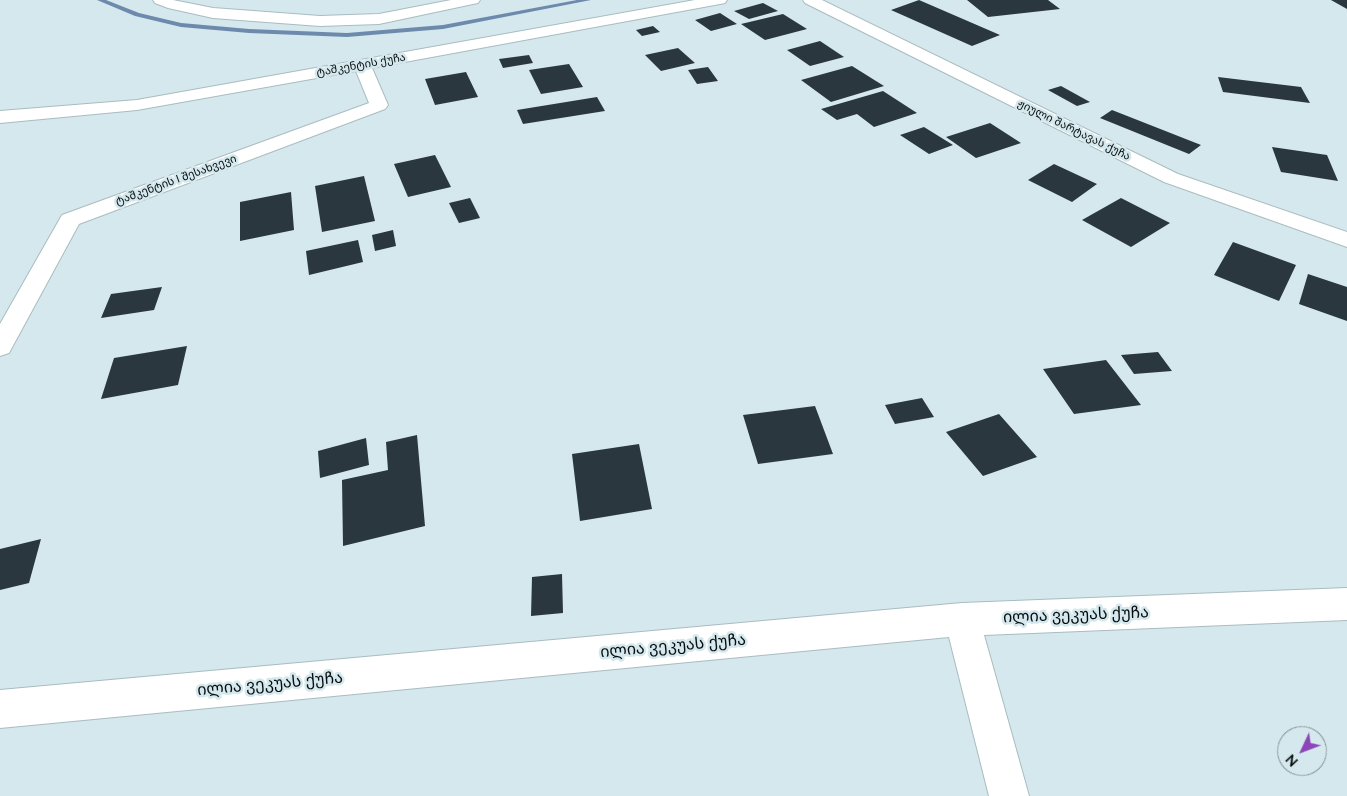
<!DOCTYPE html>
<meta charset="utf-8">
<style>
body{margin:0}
#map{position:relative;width:1347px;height:796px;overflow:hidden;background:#d5e8ed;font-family:Mulish,sans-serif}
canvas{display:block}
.north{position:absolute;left:1277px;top:726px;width:50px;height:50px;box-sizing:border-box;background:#d5e8ed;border:1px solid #839094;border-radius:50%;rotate:227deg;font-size:14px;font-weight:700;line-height:20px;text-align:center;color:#070d0f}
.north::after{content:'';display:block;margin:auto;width:18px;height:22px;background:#8c46b9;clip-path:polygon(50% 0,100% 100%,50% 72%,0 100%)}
</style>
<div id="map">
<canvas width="1347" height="796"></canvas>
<div class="north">N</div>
</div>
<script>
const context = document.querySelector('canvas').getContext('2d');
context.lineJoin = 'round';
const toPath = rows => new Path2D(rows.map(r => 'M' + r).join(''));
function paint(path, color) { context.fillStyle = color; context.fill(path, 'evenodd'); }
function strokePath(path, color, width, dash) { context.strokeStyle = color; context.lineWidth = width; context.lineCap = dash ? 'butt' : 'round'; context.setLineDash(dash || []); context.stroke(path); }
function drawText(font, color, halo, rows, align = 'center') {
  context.font = font + ' Mulish,"Noto Sans Georgian",sans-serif'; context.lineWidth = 5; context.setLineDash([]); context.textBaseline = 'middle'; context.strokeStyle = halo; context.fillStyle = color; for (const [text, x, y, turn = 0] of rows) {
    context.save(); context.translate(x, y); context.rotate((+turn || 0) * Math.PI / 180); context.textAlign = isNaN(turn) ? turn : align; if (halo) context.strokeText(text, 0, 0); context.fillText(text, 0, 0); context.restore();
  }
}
paint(toPath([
 [97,0,106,0,139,13,181,23,249,29,347,33,443,25,577,0,591,0,443,29,347,37,249,33,181,27,135,16,97,0]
]), '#6d8aac');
paint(toPath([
 [919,0,1000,35,972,46,891,10],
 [967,0,1048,0,1060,9,988,17],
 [1331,0,1347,0,1347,9],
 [763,3,778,11,749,19,734,11],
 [720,13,737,24,711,31,695,20],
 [783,14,807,29,765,40,741,24],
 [653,26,660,32,642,36,636,30],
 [820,41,844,57,810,66,787,50],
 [678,48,695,63,661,71,645,55],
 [529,55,533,63,503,68,499,59],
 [569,64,583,87,541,94,529,70],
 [852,66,884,86,831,102,801,80],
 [708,67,718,81,697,84,688,70],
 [466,72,478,97,435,105,425,79],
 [1218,77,1301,87,1310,103,1223,92],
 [1061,86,1090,102,1077,106,1048,90],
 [883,91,917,113,874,127,857,114,837,120,821,109],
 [597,97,605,111,523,124,517,110],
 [1112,110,1201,145,1189,154,1100,118],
 [990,123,1021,143,976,158,946,137],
 [924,127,953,145,929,154,900,135],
 [1272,147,1327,155,1338,181,1281,172],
 [435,155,451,187,408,197,394,164],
 [1054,164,1097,184,1072,202,1028,180],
 [364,176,375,221,322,232,315,186],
 [291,192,294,230,240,241,240,202],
 [470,198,480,218,459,223,449,203],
 [1121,198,1170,223,1131,247,1082,220],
 [393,230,396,246,375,251,372,235],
 [358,240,363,262,309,275,306,251],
 [1233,242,1296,265,1279,301,1214,275],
 [1308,274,1347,287,1347,321,1299,304],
 [162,287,154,310,101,318,111,294],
 [187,346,178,385,101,399,114,358],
 [1158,352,1172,371,1134,374,1121,355],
 [1106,360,1141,405,1074,414,1043,369],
 [922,398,934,417,895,424,885,405],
 [815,406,833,454,758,464,743,415],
 [999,414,1037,457,983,476,946,432],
 [417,435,425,526,343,546,342,480,388,470,386,442],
 [366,438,369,465,320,478,318,451],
 [639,444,652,509,580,521,572,454],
 [41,539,29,583,0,590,0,549],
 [562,574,563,613,531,616,532,577]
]), '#2a373e');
const minor = toPath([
 [153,0,173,0,213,8,320,16,379,14,451,0,480,0,478,3,473,4,379,24,320,26,213,18,168,8,155,3,153,0],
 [695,0,727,0,725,3,720,4,372,68,388,105,385,109,79,224,9,353,0,356,0,324,62,215,369,103,356,71,137,110,0,123,0,111,137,100,695,0],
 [1347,588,1347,620,984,635,1029,796,989,796,949,637,0,728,0,690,962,603,1347,588]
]);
const tertiary = toPath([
 [803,0,822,0,1178,174,1347,232,1347,247,1164,182,805,3,803,0]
]);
strokePath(minor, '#a9bcc0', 2);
strokePath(tertiary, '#a9bcc0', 2);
paint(minor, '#fff');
paint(tertiary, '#fff');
drawText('11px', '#070d0f', '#d5e8ed', [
 ["ტაშკენტის ქუჩა",361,65,-10],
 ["ჟიული შარტავას ქუჩა",1074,130,26],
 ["ტაშკენტის I შესახვევი",176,180,-20]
]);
drawText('16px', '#070d0f', '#d5e8ed', [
 ["ილია ვეკუას ქუჩა",1076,615,-2],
 ["ილია ვეკუას ქუჩა",673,646,-5],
 ["ილია ვეკუას ქუჩა",270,684,-5]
]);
</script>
